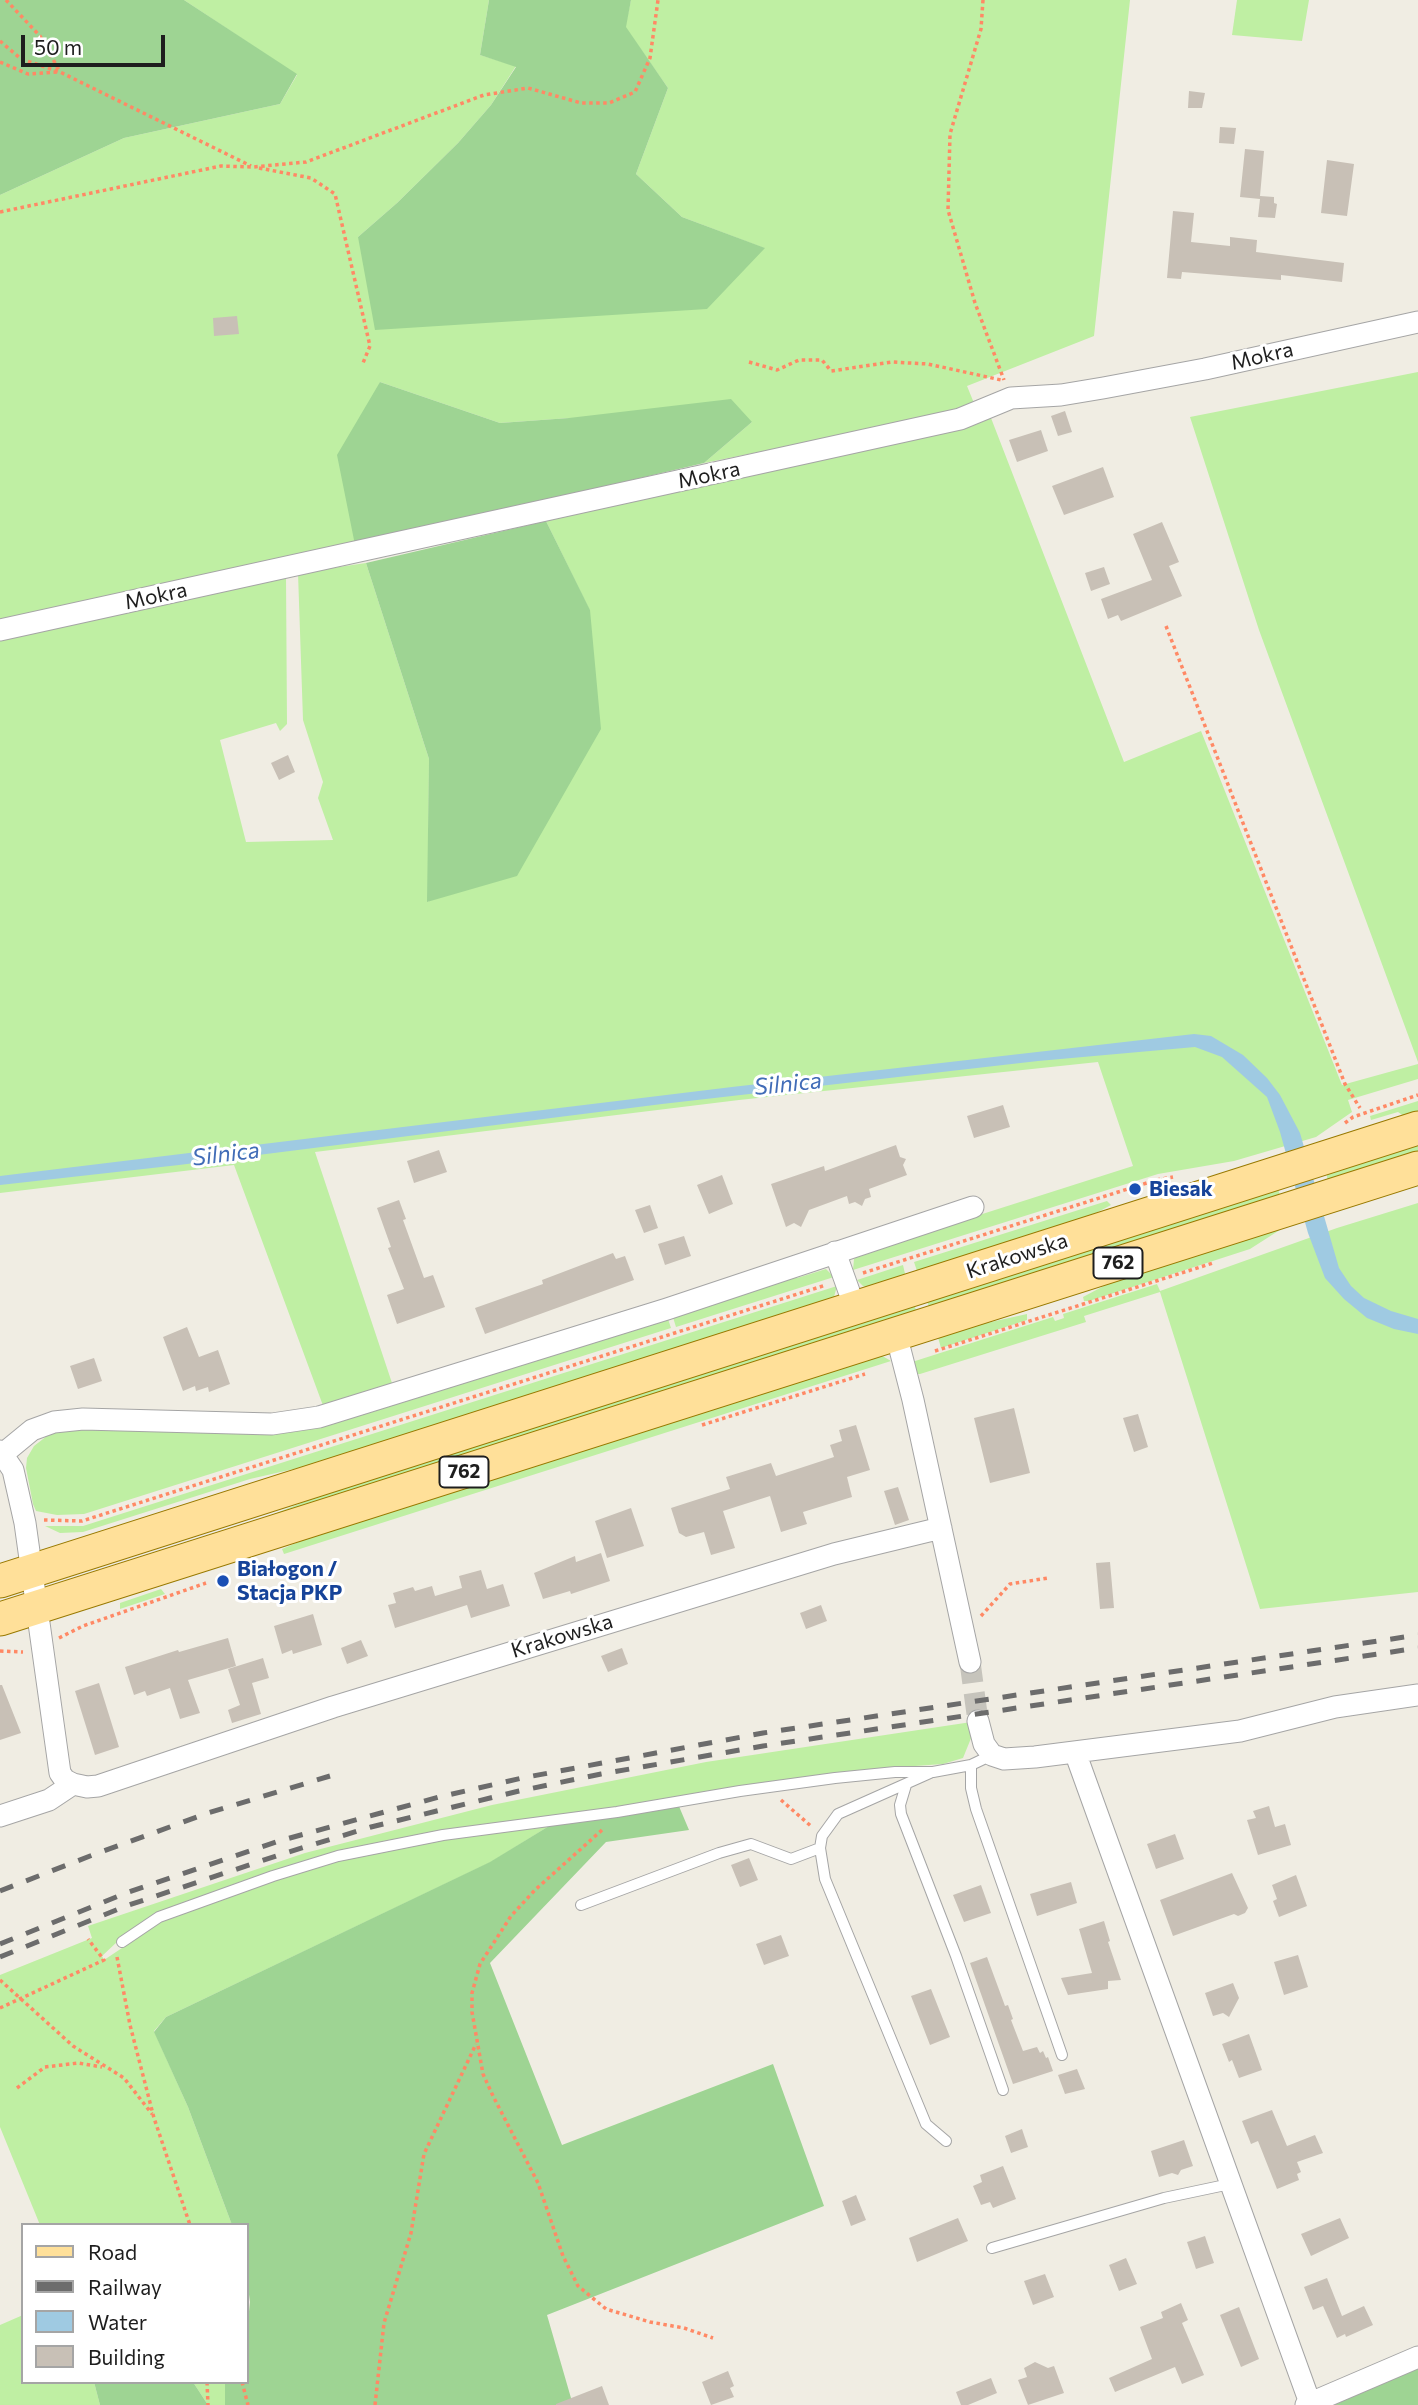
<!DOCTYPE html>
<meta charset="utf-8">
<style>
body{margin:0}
#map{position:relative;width:1418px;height:2405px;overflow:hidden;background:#f0ede3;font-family:Commissioner,sans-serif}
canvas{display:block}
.legend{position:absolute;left:21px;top:2223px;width:228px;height:161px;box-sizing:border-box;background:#fff;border:2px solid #a5a5a5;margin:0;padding:9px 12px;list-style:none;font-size:21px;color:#1e1e1e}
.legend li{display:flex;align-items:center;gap:14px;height:35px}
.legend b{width:35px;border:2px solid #a5a5a5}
.scale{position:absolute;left:21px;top:35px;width:144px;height:32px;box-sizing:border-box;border:4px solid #1e1e1e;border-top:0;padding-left:9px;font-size:21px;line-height:24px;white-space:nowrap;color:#1e1e1e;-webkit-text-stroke:5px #fff;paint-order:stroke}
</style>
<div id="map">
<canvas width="1418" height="2405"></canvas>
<ul class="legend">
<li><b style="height:9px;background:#ffe099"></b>Road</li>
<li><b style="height:9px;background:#6c6c6c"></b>Railway</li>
<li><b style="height:19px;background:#9fcae2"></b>Water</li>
<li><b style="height:19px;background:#c8c0b6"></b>Building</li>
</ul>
<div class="scale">50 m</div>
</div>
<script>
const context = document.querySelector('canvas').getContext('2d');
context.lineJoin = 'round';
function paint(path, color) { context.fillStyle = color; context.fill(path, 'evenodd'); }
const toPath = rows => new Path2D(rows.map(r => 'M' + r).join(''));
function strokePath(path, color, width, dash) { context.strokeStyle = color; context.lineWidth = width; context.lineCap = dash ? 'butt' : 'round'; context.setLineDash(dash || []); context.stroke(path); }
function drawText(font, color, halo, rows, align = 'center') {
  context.font = font + ' Commissioner,sans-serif'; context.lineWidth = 6; context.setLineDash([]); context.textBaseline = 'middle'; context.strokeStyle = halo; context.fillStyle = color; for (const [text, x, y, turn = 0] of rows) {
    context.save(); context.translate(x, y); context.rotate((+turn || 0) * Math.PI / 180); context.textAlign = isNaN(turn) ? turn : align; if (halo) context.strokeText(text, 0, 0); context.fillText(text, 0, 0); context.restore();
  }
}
paint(toPath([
 [184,0,489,0,480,55,516,66,491,105,458,143,397,203,358,237,764,248,682,217,636,174,668,88,625,27,631,0,1130,0,1094,336,967,386,976,408,704,463,752,422,569,418,500,423,380,382,355,545,0,621,0,195,124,138,280,104,297,75],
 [1237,0,1309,0,1302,41,1232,35],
 [1418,372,1418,1062,1259,630,1190,417],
 [991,418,1124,762,1201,731,1342,1085,1418,1064,1418,1079,1348,1100,1352,1112,1316,1137,1234,1161,1158,1174,853,1270,854,1259,860,1253,1133,1166,1098,1062,739,1100,315,1152,394,1389,325,1411,234,1165,0,1193,0,637,286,576,287,724,280,731,276,723,220,740,246,842,333,840,318,798,323,782,303,720,298,573,366,563,429,759,428,902,590,611,546,521],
 [1418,1101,1418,1116,1408,1119,1398,1112,1371,1120,1370,1116],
 [1418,1141,1418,1154,1328,1183,1326,1170],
 [1277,1186,1281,1198,930,1310,926,1298],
 [1107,1201,1111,1205,1083,1220,918,1274,914,1262],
 [1418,1203,1418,1592,1260,1609,1160,1292,1084,1316,1086,1322,920,1374,917,1374,912,1362,1053,1317,1055,1321,1064,1318,1063,1314,1157,1284,1160,1291,1337,1228],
 [1286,1226,1250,1249,1089,1301,1084,1301,1083,1297,1115,1280],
 [903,1265,906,1278,869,1288,863,1286,857,1280],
 [826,1269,834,1277,676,1327,671,1311,790,1274,797,1278],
 [837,1286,834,1297,829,1303,320,1463,250,1479,83,1532,60,1533,45,1526,83,1526],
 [913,1302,918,1315,96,1572,269,1516,363,1478],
 [666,1313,671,1328,84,1514,57,1515,36,1511,33,1504,26,1468,27,1458,34,1446,56,1429,262,1431],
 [1027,1314,1027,1320,941,1348,937,1334],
 [879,1354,891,1361,284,1554,282,1549,334,1527],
 [161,1589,165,1594,120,1609,120,1603],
 [978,1721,963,1758,943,1764,887,1768,391,1843,158,1914,117,1942,102,1956,104,1960,164,1920,238,1892,339,1860,445,1839,554,1823,491,1862,166,2017,154,2031,188,2107,232,2225,40,2225,0,2127,0,1975,92,1938,88,1926,305,1853,492,1805,706,1762],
 [23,2315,23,2382,94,2382,100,2405,0,2405,0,2325],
 [193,2382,225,2382,225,2405,208,2405]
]), '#bfefa3');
paint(toPath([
 [0,0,184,0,297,74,280,104,124,138,0,195],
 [489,0,631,0,626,27,668,88,636,174,682,217,765,248,707,309,375,330,358,237,397,203,458,143,491,105,516,67,480,55],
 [380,382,500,423,569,418,731,399,752,422,704,463,355,545,337,455],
 [546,521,590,610,601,729,517,876,427,902,429,759,366,563],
 [678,1804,689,1830,606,1842,490,1963,562,2145,773,2064,824,2206,547,2315,573,2405,225,2405,225,2382,247,2382,247,2330,250,2302,247,2280,247,2225,232,2225,188,2107,154,2032,166,2017,490,1862,554,1823],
 [1418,2368,1418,2405,1334,2405],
 [94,2382,193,2382,208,2405,100,2405]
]), '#9ed493');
paint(toPath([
 [1194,1034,1211,1036,1243,1055,1267,1078,1280,1095,1300,1133,1339,1268,1351,1286,1364,1298,1391,1311,1418,1319,1418,1334,1394,1329,1367,1318,1344,1299,1325,1278,1308,1233,1280,1132,1267,1097,1222,1057,1195,1047,1038,1061,662,1104,179,1165,0,1185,0,1176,732,1087]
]), '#9fcae2');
paint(toPath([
 [1189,91,1205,93,1202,108,1188,108],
 [1220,127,1236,128,1234,144,1219,143],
 [1245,149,1264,151,1260,196,1274,197,1274,203,1277,204,1275,218,1258,217,1260,199,1240,197],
 [1327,160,1354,164,1347,216,1321,213],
 [1173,211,1194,213,1191,242,1230,246,1230,237,1257,240,1256,252,1344,263,1342,282,1281,275,1281,280,1182,272,1181,279,1167,278],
 [237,316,239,334,214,336,213,318],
 [1065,411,1072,432,1058,436,1051,416],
 [1041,430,1048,451,1017,462,1009,440],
 [1103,467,1114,497,1064,515,1052,486],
 [1162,522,1179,562,1169,566,1182,596,1121,621,1118,615,1108,619,1101,599,1152,580,1133,534],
 [1104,567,1110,584,1091,591,1085,573],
 [288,755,295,772,279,780,271,763],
 [1003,1105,1010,1127,974,1138,967,1116],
 [896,1145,900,1157,906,1159,903,1165,907,1175,869,1189,871,1197,865,1199,862,1206,855,1202,849,1204,847,1196,809,1210,801,1227,794,1223,786,1227,771,1184,824,1166,825,1171],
 [439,1150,447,1172,414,1183,407,1161],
 [722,1175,733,1204,709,1214,697,1185],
 [399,1200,406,1219,403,1220,424,1278,433,1275,445,1307,397,1324,387,1295,404,1289,388,1248,391,1247,377,1208],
 [650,1205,658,1228,644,1233,635,1210],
 [684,1236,691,1256,665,1265,658,1244],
 [613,1253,616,1259,625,1256,634,1280,485,1334,475,1308,543,1284,542,1280],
 [187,1327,199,1357,218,1350,230,1384,209,1392,208,1387,196,1391,195,1386,183,1391,163,1337],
 [94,1358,102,1381,78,1389,70,1366],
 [1014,1408,1030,1473,990,1483,974,1418],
 [1138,1414,1148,1447,1134,1452,1123,1418],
 [856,1425,870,1470,847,1477,852,1497,803,1512,807,1524,781,1532,770,1496,723,1511,735,1548,711,1555,704,1532,686,1537,679,1533,671,1508,730,1489,726,1477,771,1463,776,1476,834,1457,830,1445,842,1441,839,1430],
 [898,1487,909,1520,895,1525,884,1491],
 [631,1508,644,1546,607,1558,595,1521],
 [601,1553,610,1581,571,1594,570,1591,543,1599,534,1573,575,1556,576,1562],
 [1110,1562,1114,1608,1100,1609,1096,1563],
 [481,1570,487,1589,503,1584,510,1606,471,1618,467,1605,395,1628,388,1605,396,1603,393,1593,413,1587,415,1591,432,1586,435,1596,462,1588,459,1576],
 [821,1605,827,1621,806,1629,800,1613],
 [313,1614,322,1645,293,1654,292,1650,282,1654,274,1626],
 [228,1638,236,1666,188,1680,200,1713,180,1719,170,1688,147,1696,145,1691,134,1695,125,1667,178,1650,179,1652],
 [361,1640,368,1656,347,1664,341,1648],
 [622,1648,628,1664,608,1672,601,1656],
 [263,1658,269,1678,252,1683,261,1714,232,1723,228,1710,240,1705,228,1669],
 [99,1683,119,1747,95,1755,75,1691],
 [0,1685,2,1685,21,1733,0,1740],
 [1269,1806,1275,1827,1285,1824,1291,1845,1258,1855,1247,1820,1256,1818,1253,1811],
 [1175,1834,1184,1859,1156,1869,1147,1844],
 [749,1858,758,1880,740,1887,731,1865],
 [1232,1873,1248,1908,1245,1913,1238,1916,1234,1914,1173,1936,1160,1900],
 [1296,1875,1307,1906,1279,1917,1273,1901,1277,1899,1272,1885],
 [1071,1882,1077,1903,1037,1916,1030,1894],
 [981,1885,991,1913,964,1922,953,1895],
 [1104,1921,1110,1941,1108,1942,1121,1980,1108,1981,1108,1989,1068,1995,1061,1978,1092,1973,1079,1929],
 [781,1935,789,1956,764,1965,756,1944],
 [1298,1955,1308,1987,1284,1995,1274,1962],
 [987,1957,1005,2006,1008,2005,1013,2019,1011,2020,1023,2051,1037,2047,1040,2053,1043,2051,1046,2058,1048,2057,1053,2071,1013,2084,970,1963],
 [1233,1983,1239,1998,1229,2017,1223,2013,1213,2016,1205,1993],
 [931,1989,950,2037,930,2045,911,1996],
 [1249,2034,1262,2070,1239,2078,1232,2060,1229,2062,1222,2044],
 [1077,2069,1085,2089,1065,2094,1058,2075],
 [1272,2110,1287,2146,1315,2135,1323,2153,1297,2162,1301,2172,1297,2174,1299,2180,1277,2189,1258,2141,1251,2144,1242,2121],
 [1022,2129,1028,2147,1011,2153,1005,2136],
 [1184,2140,1193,2166,1181,2170,1178,2175,1172,2173,1159,2177,1151,2151],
 [1003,2166,1016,2199,993,2208,990,2202,981,2205,973,2186,982,2182,980,2175],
 [856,2195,866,2220,851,2226,842,2201],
 [958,2218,968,2241,917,2262,909,2238],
 [1340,2218,1349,2238,1311,2256,1301,2234],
 [1205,2236,1214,2263,1196,2269,1187,2242],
 [1126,2258,1137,2284,1119,2291,1109,2265],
 [1045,2274,1054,2297,1033,2305,1024,2281],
 [1327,2278,1342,2316,1364,2306,1373,2325,1346,2337,1345,2334,1337,2338,1323,2306,1313,2310,1304,2287],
 [1181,2303,1188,2320,1182,2323,1204,2375,1182,2384,1175,2367,1115,2392,1109,2378,1152,2359,1140,2327,1163,2318,1161,2312],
 [1239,2307,1259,2359,1241,2367,1220,2315],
 [1035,2362,1048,2368,1054,2366,1064,2393,1028,2405,1018,2380,1027,2377,1024,2368],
 [728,2371,734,2386,730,2388,734,2397,711,2405,702,2382],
 [991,2378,997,2393,968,2405,961,2405,956,2392],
 [602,2386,609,2405,556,2405,556,2404]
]), '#c8c0b6');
strokePath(toPath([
 [970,1662,978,1721]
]), '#c6c4bc', 21, [21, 10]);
const lane = toPath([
 [971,1765,971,1788,976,1809,1062,2055],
 [930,1773,838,1814,822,1836,820,1848,825,1879,926,2124,946,2141],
 [906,1785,900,1805,901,1814,956,1956,1003,2090],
 [581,1905,719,1853,751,1844,791,1859,820,1848],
 [122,1942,159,1917,273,1876,338,1856,443,1835,617,1812,740,1791,835,1778,895,1772,933,1772,971,1765,992,1755],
 [992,2248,1164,2198,1230,2184]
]);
const street = toPath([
 [0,630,960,419,1011,398,1061,395,1103,388,1205,369,1418,322],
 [835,1252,855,1308],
 [896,1334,913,1400,970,1662],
 [0,1451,13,1470,25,1523,60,1773,65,1780,73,1784,87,1787,98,1786,333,1707,834,1554,941,1528],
 [3,1454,32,1430,54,1422,83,1419,272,1424,319,1417,667,1309,973,1207],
 [978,1721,984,1744,992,1755,1004,1759,1035,1757,1240,1731,1335,1707,1418,1695],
 [1075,1752,1310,2403],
 [0,1816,49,1800,73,1784],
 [1306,2405,1418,2357]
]);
const primary = toPath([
 [0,1581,1418,1128],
 [0,1619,1418,1168]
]);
strokePath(lane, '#a5a5a5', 12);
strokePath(street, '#a5a5a5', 23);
strokePath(primary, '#987900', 35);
strokePath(toPath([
 [6,0,40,36,59,70],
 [983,0,981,29,950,134,948,210,975,303,1004,380],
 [0,41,21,59,60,72,251,166],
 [0,62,28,74,58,72],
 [259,168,311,178,335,194,370,346,363,363],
 [0,212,221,166,253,167,306,162,484,95,528,88,581,103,609,103,635,92,650,58,658,0],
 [749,362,777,370,799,360,822,360,831,371,892,362,928,364,1001,380],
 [1166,626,1345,1084,1360,1108],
 [1345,1123,1353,1117,1418,1095],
 [863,1273,1156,1180,1173,1177],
 [935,1351,1213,1263],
 [702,1425,865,1374],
 [44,1520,82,1521,826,1285],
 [981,1616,1010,1584,1048,1578],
 [59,1638,83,1626,206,1583],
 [0,1651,23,1652],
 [781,1800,812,1827],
 [602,1830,535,1890,511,1916,480,1964,472,1993,472,2012,483,2074,493,2096,538,2183,563,2256,578,2286,606,2309,650,2322,684,2328,713,2338],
 [117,1957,130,2025,154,2118,190,2225],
 [0,1980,73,2046,124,2078,152,2114],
 [0,2008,104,1960,88,1939],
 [17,2088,45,2067,78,2063,102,2067],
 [207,2382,208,2405],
 [242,2382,248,2405],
 [375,2405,384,2323,411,2233,424,2154,476,2044]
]), '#ff8965', 3.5, [3.5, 3.5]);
strokePath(lane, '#fff', 10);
strokePath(street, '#fff', 21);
strokePath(primary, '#ffe099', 33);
strokePath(toPath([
 [0,1891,90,1856,208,1813,330,1776],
 [0,1944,126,1893,279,1841,439,1797,522,1778,763,1733,1418,1635],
 [0,1957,126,1906,282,1854,371,1827,519,1791,601,1774,763,1746,1418,1648]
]), '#6c6c6c', 5, [14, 14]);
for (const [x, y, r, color] of [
 [1135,1189,7,"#1a4fb4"],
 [223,1581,7,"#1a4fb4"]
]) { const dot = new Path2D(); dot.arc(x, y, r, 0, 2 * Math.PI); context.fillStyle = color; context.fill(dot); strokePath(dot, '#fff', 2.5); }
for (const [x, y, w] of [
 [1118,1263,49],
 [464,1472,49]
]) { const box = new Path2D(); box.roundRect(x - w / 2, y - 15.5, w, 31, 5); context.fillStyle = '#fff'; context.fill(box); strokePath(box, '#1e1e1e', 2); }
drawText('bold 19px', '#1e1e1e', null, [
 ["762",1118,1263],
 ["762",464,1472]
]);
drawText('21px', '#1e1e1e', '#fff', [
 ["Mokra",1262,356,-13],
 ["Mokra",709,475,-12],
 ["Mokra",156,596,-12],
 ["Krakowska",1017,1256,-18],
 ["Krakowska",562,1636,-17]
]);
drawText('bold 21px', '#164399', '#fff', [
 ["Biesak",1149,1189],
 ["Białogon /",237,1569],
 ["Stacja PKP",237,1593]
], 'left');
drawText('italic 23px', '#416cb7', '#fff', [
 ["Silnica",788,1084,-6],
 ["Silnica",226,1154,-7]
]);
</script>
